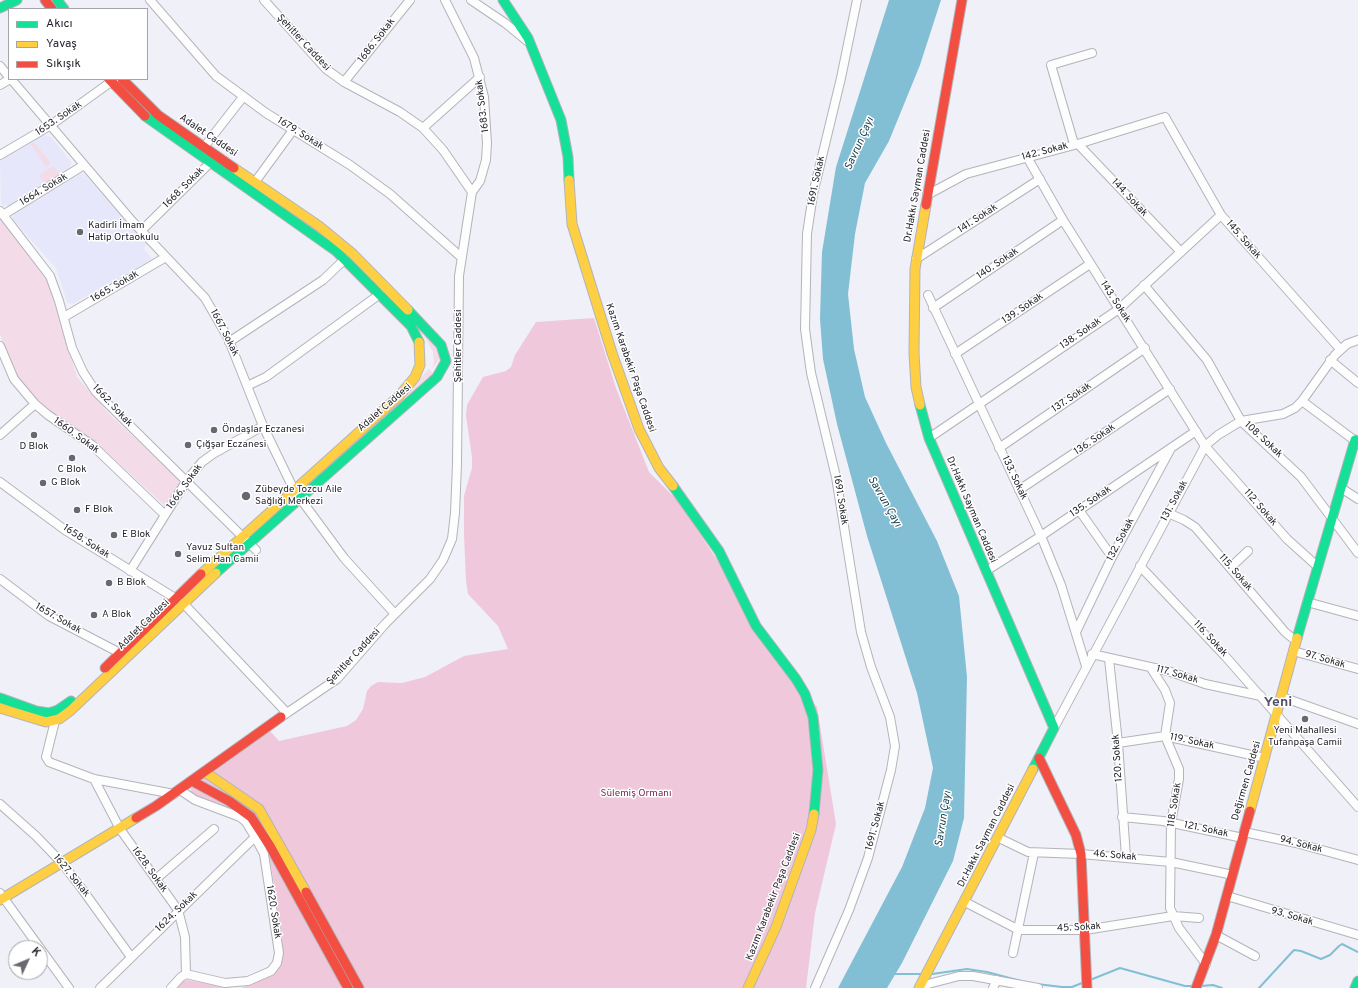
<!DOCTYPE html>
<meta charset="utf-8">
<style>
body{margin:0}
#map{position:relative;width:1358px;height:988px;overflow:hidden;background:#f0f0f8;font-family:Overpass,sans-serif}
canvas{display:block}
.legend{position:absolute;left:8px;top:8px;width:140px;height:72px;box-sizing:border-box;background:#fff;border:1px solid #a5a5a9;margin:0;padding:5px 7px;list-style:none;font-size:12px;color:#1f1e27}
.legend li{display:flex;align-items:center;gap:8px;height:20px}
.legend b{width:20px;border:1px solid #a5a5a9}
.north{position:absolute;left:8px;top:940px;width:40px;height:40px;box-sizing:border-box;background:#fff;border:1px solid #a5a5a9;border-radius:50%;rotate:46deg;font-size:11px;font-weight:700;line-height:16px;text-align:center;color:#1f1e27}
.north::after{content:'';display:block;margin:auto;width:14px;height:18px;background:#686870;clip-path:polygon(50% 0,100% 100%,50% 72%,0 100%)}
</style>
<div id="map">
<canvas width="1358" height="988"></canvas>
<ul class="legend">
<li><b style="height:5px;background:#16e098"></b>Akıcı</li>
<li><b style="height:5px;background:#ffcf43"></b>Yavaş</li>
<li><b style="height:5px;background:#f24e42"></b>Sıkışık</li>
</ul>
<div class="north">K</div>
</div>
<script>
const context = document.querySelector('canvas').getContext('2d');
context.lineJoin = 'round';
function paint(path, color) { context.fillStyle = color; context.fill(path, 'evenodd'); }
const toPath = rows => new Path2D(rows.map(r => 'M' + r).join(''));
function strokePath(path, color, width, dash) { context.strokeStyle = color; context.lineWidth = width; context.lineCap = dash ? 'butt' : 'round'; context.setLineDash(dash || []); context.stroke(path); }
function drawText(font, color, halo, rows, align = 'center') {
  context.font = font + ' Overpass,sans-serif'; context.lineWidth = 3; context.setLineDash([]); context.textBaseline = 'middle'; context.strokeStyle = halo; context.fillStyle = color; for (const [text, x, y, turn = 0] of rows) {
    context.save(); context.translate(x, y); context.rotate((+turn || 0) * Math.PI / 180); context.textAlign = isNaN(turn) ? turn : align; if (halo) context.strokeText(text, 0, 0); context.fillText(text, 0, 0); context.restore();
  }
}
paint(toPath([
 [44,135,51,137,72,163,69,168,9,206,1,205,0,161],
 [81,173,86,176,147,245,143,248,152,259,73,304,67,302,56,268,12,219,14,214]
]), '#e7e7fb');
paint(toPath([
 [34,142,51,163,46,167,31,144],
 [225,165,282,204,359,265,402,309,440,352,439,360,432,369,434,363,433,352,425,337,356,264,320,235,224,167],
 [53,166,60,174,45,184,39,175],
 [0,216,30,254,48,282,77,377,110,415,181,481,166,507,97,443,51,412,30,394,15,372,0,334],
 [429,369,433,373,392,410,419,380]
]), '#f3dbe8');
paint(toPath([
 [594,318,616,388,649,472,678,501,721,566,758,636,817,707,836,824,815,913,806,988,175,988,179,983,187,980,231,988,241,988,252,984,267,977,283,954,276,896,270,860,264,843,244,816,227,807,191,794,191,788,270,731,279,741,347,726,356,720,363,709,367,691,371,686,378,682,402,683,425,677,464,656,508,649,498,626,468,594,466,581,464,535,464,496,472,468,472,457,466,416,467,405,483,377,506,371,511,367,515,355,536,322]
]), '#efc8db');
paint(toPath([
 [889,0,941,0,920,65,889,141,865,183,855,234,848,294,854,349,865,397,886,443,937,541,959,596,967,677,964,818,953,861,902,963,887,988,838,988,902,867,925,808,933,768,917,693,867,536,837,424,823,359,820,319,822,252,836,167]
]), '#83bfd4');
strokePath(toPath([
 [894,974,921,974],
 [932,974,967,969,987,972,1021,981],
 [1090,980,1120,968,1185,986,1193,986],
 [1037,984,1062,987,1072,987,1082,983],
 [1201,986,1213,985,1222,988],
 [1259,988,1294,950,1301,951,1321,959,1330,955,1339,946,1342,944,1358,952]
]), '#83bfd4', 2);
const street = toPath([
 [150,0,216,76,266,113,350,165,390,194,461,257],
 [264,0,326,69,344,82,400,112,423,128,443,150,472,192,459,276,457,464,455,513,452,539,443,560,430,579,385,624,337,679,281,717],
 [445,0,474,58,484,97,487,143,486,160,480,181,472,192],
 [471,0,505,23,527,41],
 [0,66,9,77],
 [11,79,132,221,205,298,228,338,263,426,294,490,344,558,395,614],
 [344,82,410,0],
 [0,85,10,79],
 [423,128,480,77],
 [1074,144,1051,65,1092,53],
 [1078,144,1181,252],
 [204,147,243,97],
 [0,155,51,125,115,79],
 [1027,157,1063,220,1205,446,1287,539,1317,566],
 [255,182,293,130],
 [927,195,966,174,1078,144,1165,117,1221,215,1340,349],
 [0,211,50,276,59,301,72,348,83,372,96,392,256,550],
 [3,215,84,165],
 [141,231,211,162],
 [916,259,1040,179],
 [1144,285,1207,360,1241,421,1301,477,1358,553],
 [928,295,1041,536,1061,585,1086,666],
 [933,308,1063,220],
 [64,317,166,257],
 [229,342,323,280,345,259],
 [0,346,14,379,35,404,48,415,92,445,165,515],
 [955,354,1090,264],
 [1330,360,1358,383],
 [247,386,266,377,380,294],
 [1302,401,1358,443],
 [0,435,35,404],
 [929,438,1119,309,1221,215],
 [999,448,1145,348],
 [0,482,65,530,175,598],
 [1341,488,1358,499],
 [1019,490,1170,389],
 [1079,510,1112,557],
 [1168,513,1184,520,1195,527,1285,632,1296,641],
 [1140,566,1225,656,1358,807],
 [1231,567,1248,551],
 [130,571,187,480,202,462,213,454,263,426],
 [986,571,1041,536,1196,431],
 [0,579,49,616,120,653],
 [1307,602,1358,616],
 [183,603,287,713],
 [1076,632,1112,557,1170,450],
 [1293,651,1358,669],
 [1092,654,1168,671,1205,684,1261,696],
 [1109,659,1118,743,1126,857],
 [1151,668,1165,690,1170,703,1165,736,1179,769,1179,779,1171,823,1170,908,1179,928,1206,964],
 [1282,697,1358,724],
 [55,721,46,757,49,762,94,779,174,794],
 [1054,728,1205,446,1218,435,1241,421,1283,414,1295,408,1302,401,1335,355,1347,344,1358,340],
 [1118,743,1165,736,1265,758],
 [94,779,120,829,178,910,185,937,186,974],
 [0,804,36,836,62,863,82,889,131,957],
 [1122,817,1163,821,1243,838],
 [1244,832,1296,843,1358,860],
 [999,838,1028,852,1081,854,1171,862,1233,875],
 [156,879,214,829],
 [0,893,69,988],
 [1227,896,1358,935],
 [965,902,1019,930,1085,930,1173,916,1199,918],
 [1216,935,1255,956],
 [1013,953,1034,853],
 [920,986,959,976,973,976,1038,988],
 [100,988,255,837],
 [171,988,181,977,186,974,225,983,248,981,271,971,277,963,279,953,266,867,264,854,255,837,246,822,240,817,195,800,180,790],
 [815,988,849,910,868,858,891,770,895,746,890,717,871,667,861,632,836,477,811,373,805,329,807,234,813,194,841,78,857,0],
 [993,988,997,980]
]);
const fast = toPath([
 [57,0,64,9],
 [503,0,528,38,561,120,568,157,569,180],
 [0,8,17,0],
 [145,116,336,251,411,326,419,342],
 [920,405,929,438,1054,728,1033,769],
 [673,486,719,551,756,626,796,679,805,694,813,717,818,770,814,814],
 [216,573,437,377,446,361,441,345,408,310],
 [1297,638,1355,440],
 [0,698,36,711,49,713,58,710,71,701],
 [1355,988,1358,981]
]);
const slow = toPath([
 [234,168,319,226,353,254,408,310],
 [569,180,572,224,612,353,639,429,659,468,673,486],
 [920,405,916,387,914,353,915,269,926,205],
 [201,574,399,396,415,377,420,365,419,342],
 [0,708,46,722,59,719,70,711,216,573],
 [205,772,259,809,306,892],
 [1250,811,1297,638],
 [0,900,136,818],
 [748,988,776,927,811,830,814,814],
 [919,988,1033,769]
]);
const jam = toPath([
 [45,0,52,9],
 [109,79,145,116],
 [122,79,158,115,234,168],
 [926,205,962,0],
 [105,668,201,574],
 [1039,758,1076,835,1081,854,1087,988],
 [192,781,229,801,251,817,270,846,348,988],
 [136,818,156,806,281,717],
 [306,892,359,988],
 [1196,988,1216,935,1250,811]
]);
strokePath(street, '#b3b3ba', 10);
strokePath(fast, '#b3b3ba', 11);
strokePath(slow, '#b3b3ba', 11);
strokePath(jam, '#b3b3ba', 11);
strokePath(street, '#fdfdfe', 8);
strokePath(fast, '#16e098', 9);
strokePath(slow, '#ffcf43', 9);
strokePath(jam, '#f24e42', 9);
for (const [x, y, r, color] of [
 [80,232,4,"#686870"],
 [214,430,4,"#686870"],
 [34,435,4,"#686870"],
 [188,445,4,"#686870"],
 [72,458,4,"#686870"],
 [43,483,4,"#686870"],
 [246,496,5,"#686870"],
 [77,510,4,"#686870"],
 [114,535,4,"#686870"],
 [178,554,4,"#686870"],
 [109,583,4,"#686870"],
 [94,615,4,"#686870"],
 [1305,719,4,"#686870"]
]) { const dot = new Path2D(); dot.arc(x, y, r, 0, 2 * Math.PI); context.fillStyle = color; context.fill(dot); strokePath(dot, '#fff', 1.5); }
drawText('10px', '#1f1e27', '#fff', [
 ["1686. Sokak",377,41,-52],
 ["Şehitler Caddesi",303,43,47],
 ["1683. Sokak",483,106,-97],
 ["1653. Sokak",59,119,-34],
 ["1679. Sokak",300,134,32],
 ["Adalet Caddesi",208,136,34],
 ["142. Sokak",1045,152,-15],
 ["1691. Sokak",817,181,-78],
 ["Dr.Hakkı Sayman Caddesi",918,186,-80],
 ["1668. Sokak",184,188,-45],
 ["1664. Sokak",44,190,-31],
 ["144. Sokak",1129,198,47],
 ["141. Sokak",978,219,-33],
 ["145. Sokak",1243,240,49],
 ["140. Sokak",998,264,-34],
 ["1665. Sokak",115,287,-30],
 ["143. Sokak",1115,302,57],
 ["139. Sokak",1023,309,-34],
 ["1667. Sokak",224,333,63],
 ["138. Sokak",1081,334,-34],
 ["Şehitler Caddesi",459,346,-90],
 ["Kazım Karabekir Paşa Caddesi",630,368,71],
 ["137. Sokak",1072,398,-34],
 ["1662. Sokak",112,406,47],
 ["Adalet Caddesi",385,408,-41],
 ["1660. Sokak",76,436,36],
 ["136. Sokak",1095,440,-34],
 ["108. Sokak",1263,440,43],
 ["133. Sokak",1014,478,65],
 ["1666. Sokak",185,487,-54],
 ["1691. Sokak",840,500,81],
 ["131. Sokak",1175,501,-61],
 ["135. Sokak",1091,502,-34],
 ["112. Sokak",1260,508,49],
 ["Dr.Hakkı Sayman Caddesi",971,510,67],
 ["132. Sokak",1121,540,-62],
 ["1658. Sokak",86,542,33],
 ["115. Sokak",1235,573,49],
 ["1657. Sokak",58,619,30],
 ["Adalet Caddesi",144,625,-44],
 ["116. Sokak",1210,639,47],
 ["Şehitler Caddesi",354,657,-47],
 ["97. Sokak",1325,660,16],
 ["117. Sokak",1177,675,16],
 ["119. Sokak",1192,742,12],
 ["120. Sokak",1118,758,-94],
 ["Değirmen Caddesi",1247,781,-74],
 ["118. Sokak",1175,805,-81],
 ["1691. Sokak",876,826,-75],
 ["121. Sokak",1206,830,12],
 ["Dr.Hakkı Sayman Caddesi",987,836,-63],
 ["94. Sokak",1301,845,14],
 ["46. Sokak",1115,856,5],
 ["1628. Sokak",149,870,54],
 ["1627. Sokak",71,876,51],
 ["Kazım Karabekir Paşa Caddesi",774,897,-69],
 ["1624. Sokak",177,912,-44],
 ["1620. Sokak",273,912,81],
 ["93. Sokak",1292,917,16],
 ["45. Sokak",1079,928,-3]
]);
drawText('10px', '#1f1e27', '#fff', [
 ["Kadirli İmam",88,226],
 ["Hatip Ortaokulu",88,238],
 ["Öndaşlar Eczanesi",222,430],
 ["Çığşar Eczanesi",196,445],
 ["D Blok",34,447,"center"],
 ["C Blok",72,470,"center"],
 ["G Blok",51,483],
 ["Zübeyde Tozcu Aile",255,490],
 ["Sağlığı Merkezi",255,502],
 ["F Blok",85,510],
 ["E Blok",122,535],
 ["Yavuz Sultan",186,548],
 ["Selim Han Camii",186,560],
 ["B Blok",117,583],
 ["A Blok",102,615],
 ["Yeni Mahallesi",1305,731,"center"],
 ["Tufanpaşa Camii",1305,743,"center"]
], 'left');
drawText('10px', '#7d2b53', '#fff', [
 ["Sülemiş Ormanı",636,794]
]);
drawText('italic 11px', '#19414c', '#fff', [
 ["Savrun Çayı",860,144,-66],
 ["Savrun Çayı",884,502,60],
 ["Savrun Çayı",944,819,-81]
]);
drawText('bold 14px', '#515064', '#fff', [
 ["Yeni",1278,703]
]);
</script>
